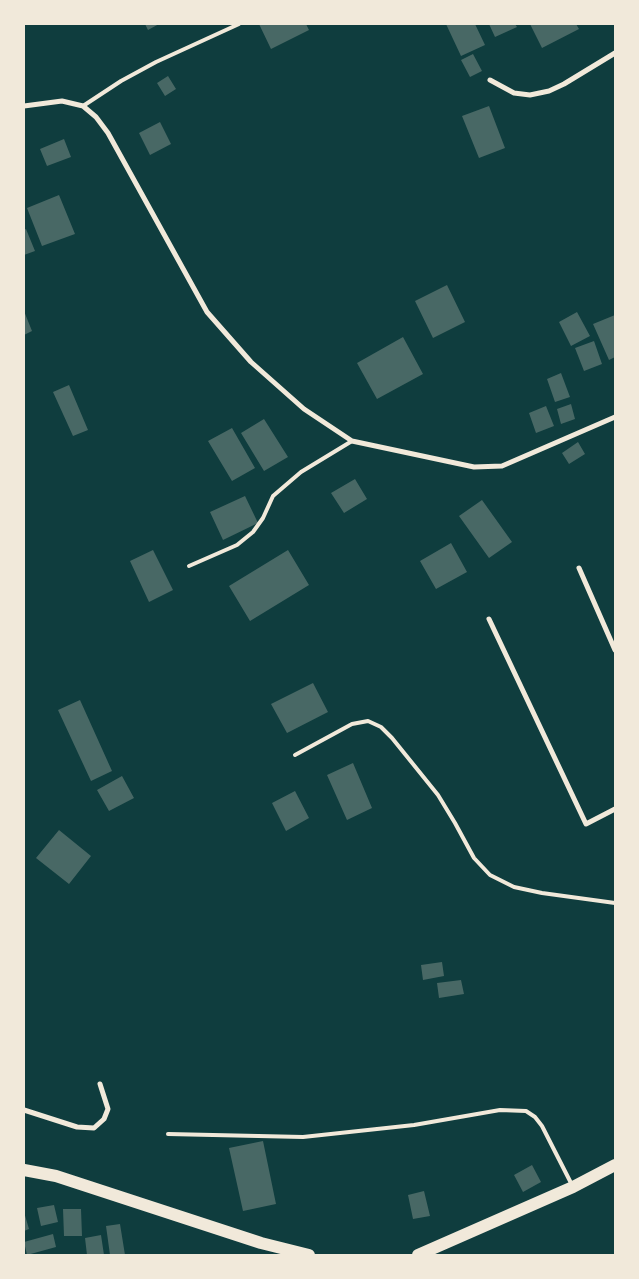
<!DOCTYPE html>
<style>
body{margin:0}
#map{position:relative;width:639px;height:1279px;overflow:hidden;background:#0f3d3e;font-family:"Asap Condensed",sans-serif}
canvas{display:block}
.frame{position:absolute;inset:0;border:25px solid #f1e9da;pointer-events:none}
</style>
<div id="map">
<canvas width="639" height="1279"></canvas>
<div class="frame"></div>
</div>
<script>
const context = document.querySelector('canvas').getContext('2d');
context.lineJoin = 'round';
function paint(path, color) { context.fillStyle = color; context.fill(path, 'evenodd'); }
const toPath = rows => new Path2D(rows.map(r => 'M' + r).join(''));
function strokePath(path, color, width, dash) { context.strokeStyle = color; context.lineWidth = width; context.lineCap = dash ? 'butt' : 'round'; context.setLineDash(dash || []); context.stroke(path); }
paint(toPath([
 [145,24,159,24,148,30],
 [259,24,306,24,309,30,271,49],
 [446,24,475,24,485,45,461,56],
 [489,24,515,24,517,27,495,37],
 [530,24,576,24,579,29,542,48],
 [473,54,482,71,470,77,461,60],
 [168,76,176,89,165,96,157,83],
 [489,106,505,148,479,158,462,116],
 [160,122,171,144,150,155,139,133],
 [64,139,71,157,47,166,40,149],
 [59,195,75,234,42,246,27,208],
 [26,229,35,251,24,255,24,230],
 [447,285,465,322,433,338,415,301],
 [24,311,32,331,24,335],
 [577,312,590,336,571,346,559,322],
 [615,315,615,357,609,360,593,324],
 [403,337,423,374,377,399,357,363],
 [594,341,602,364,584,371,575,348],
 [561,373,570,397,555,402,547,379],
 [69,385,88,430,73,436,53,392],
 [571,404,575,419,561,424,557,409],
 [546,406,554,426,536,433,529,413],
 [264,419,288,457,264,471,241,433],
 [232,428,255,468,232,481,208,441],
 [578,442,585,454,569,464,562,453],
 [355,479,367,499,344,513,331,493],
 [245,496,258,523,223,540,210,512],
 [482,500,512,542,489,558,459,516],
 [451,543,467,572,436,589,420,561],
 [153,550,173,590,149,602,130,561],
 [288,550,309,585,250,621,229,586],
 [313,683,328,712,287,733,271,704],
 [80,700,112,771,91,781,58,710],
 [353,763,372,808,347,820,327,775],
 [122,776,134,798,109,811,97,790],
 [295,791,309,818,286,831,272,803],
 [59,830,91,856,69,884,36,858],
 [442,962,444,976,423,980,421,965],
 [461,980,464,994,439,998,437,983],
 [263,1141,276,1204,243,1211,229,1148],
 [532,1165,541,1182,523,1192,514,1175],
 [424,1191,430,1216,413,1219,408,1195],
 [54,1205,58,1222,41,1226,37,1208],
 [63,1209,81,1209,82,1236,64,1236],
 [24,1212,29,1229,24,1231],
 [120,1224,125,1255,110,1255,106,1226],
 [53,1234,56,1247,27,1255,24,1242],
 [101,1235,104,1255,87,1255,85,1238]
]), '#486865');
strokePath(toPath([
 [83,106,121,81,156,62,239,24],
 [189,566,237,545,253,532,263,518,273,496,301,472,352,441],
 [295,755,352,724,368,721,381,727,392,738,438,795,455,823,474,858,490,875,514,887,542,893,615,903],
 [168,1134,303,1137,414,1125,500,1110,526,1111,535,1117,542,1126,572,1185]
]), '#f1e9da', 4);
strokePath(toPath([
 [490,80,514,93,530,95,549,91,564,84,615,53],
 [24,106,62,101,83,106,96,117,108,133,207,312,251,362,304,409,352,441,474,467,502,466,615,417],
 [579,568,615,650],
 [489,619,586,824,615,809],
 [24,1110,77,1127,94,1128,104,1119,108,1109,100,1084]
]), '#f1e9da', 5);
strokePath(toPath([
 [24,1170,56,1176,261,1243,309,1255],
 [418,1255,573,1187,615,1165]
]), '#f1e9da', 12);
</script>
